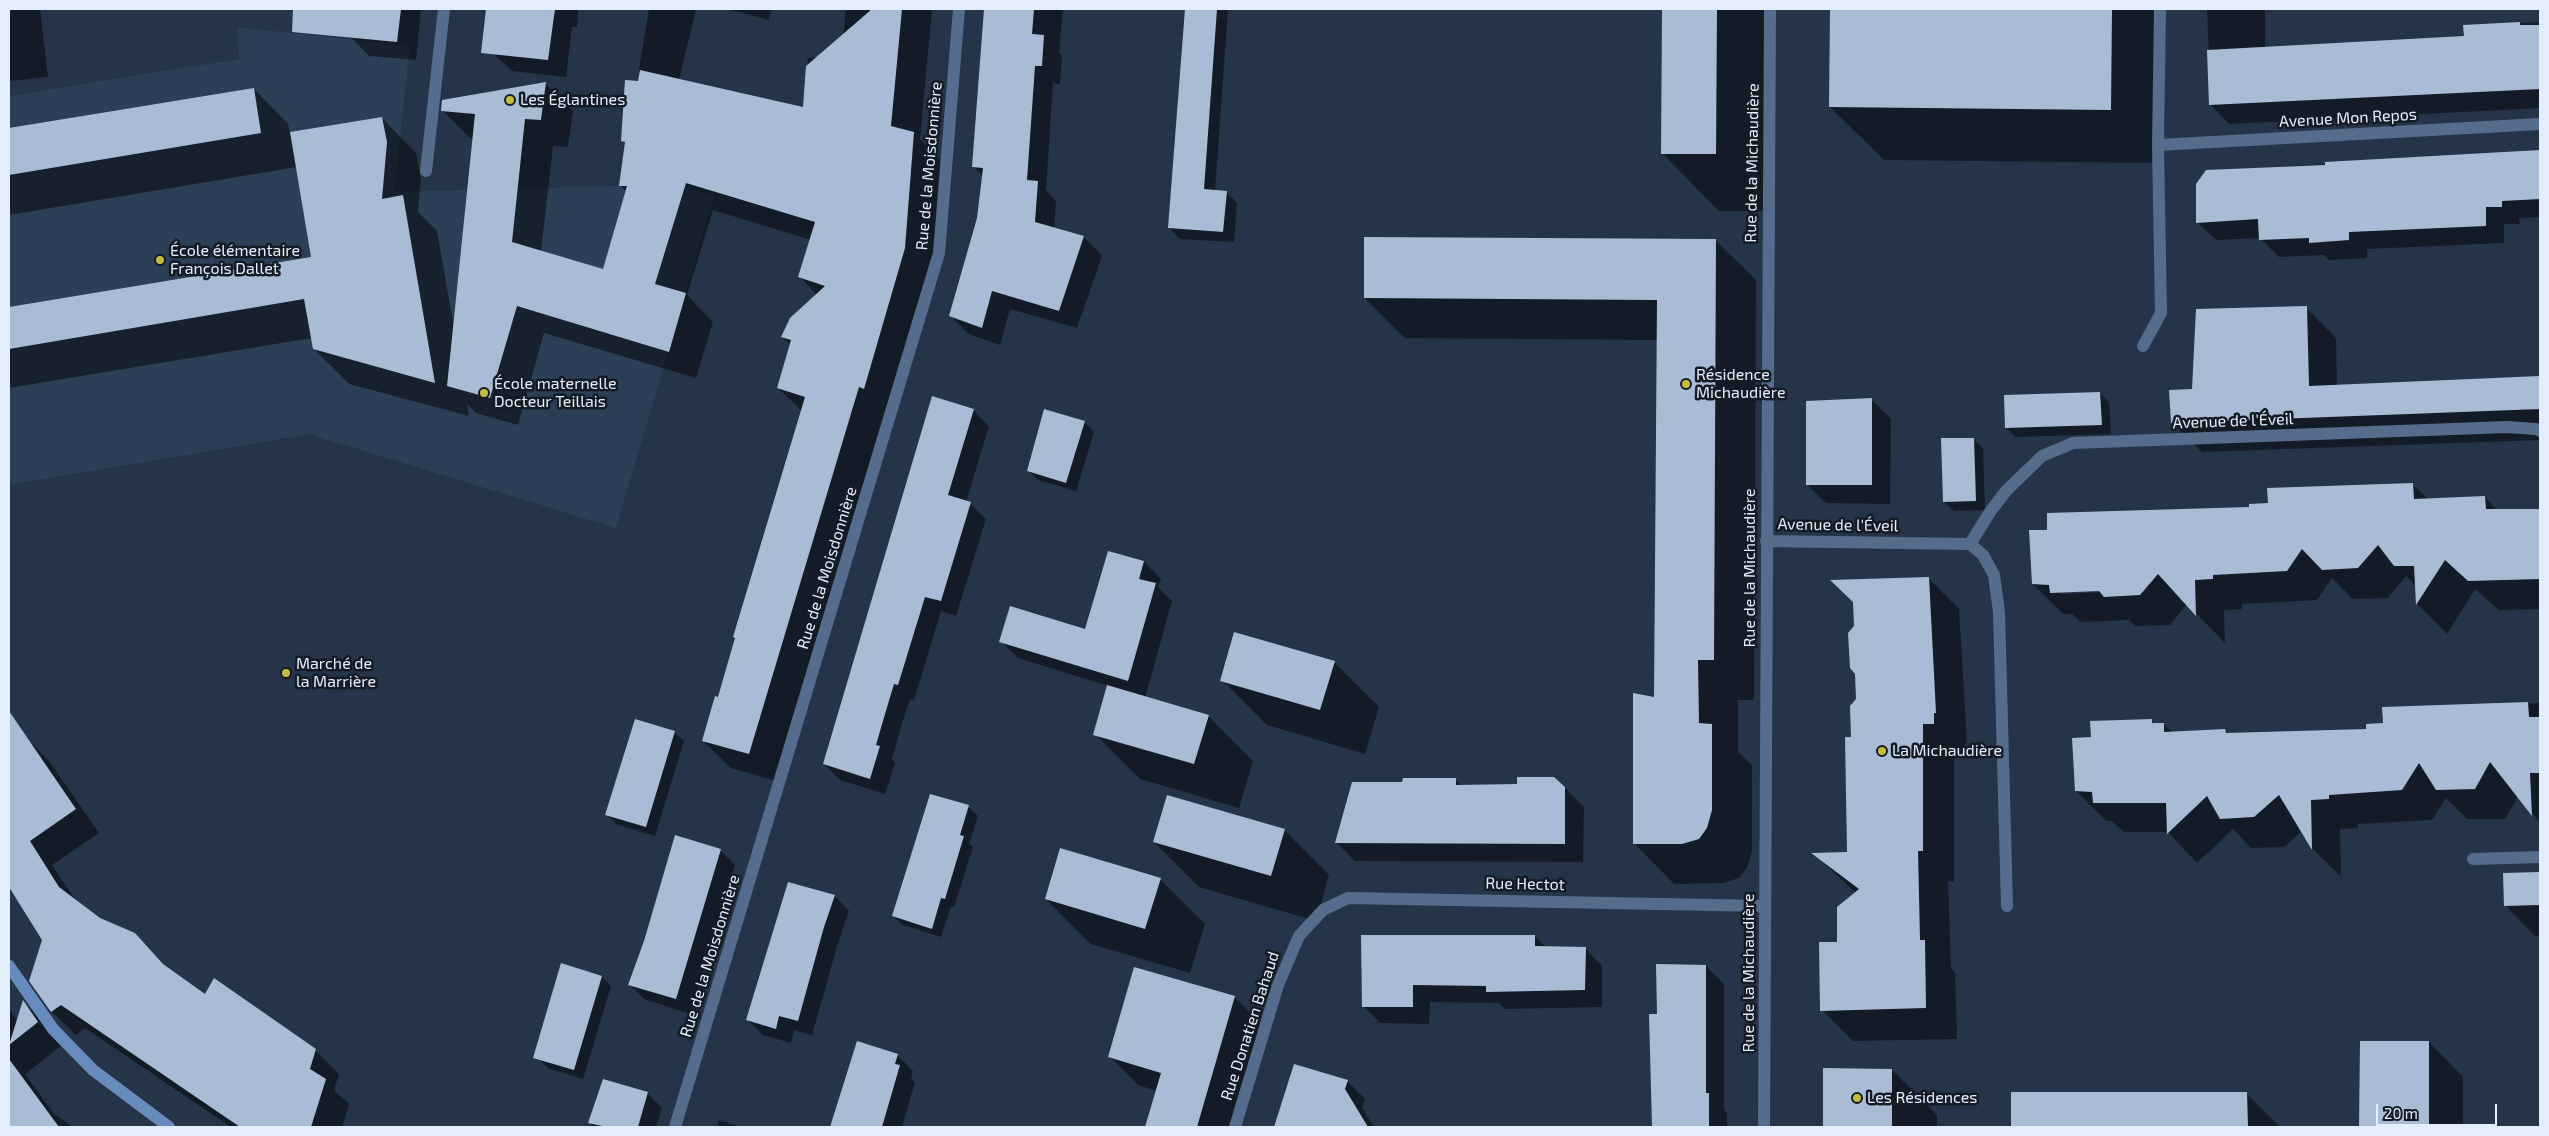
<!DOCTYPE html>
<meta charset="utf-8">
<style>
body{margin:0}
#map{position:relative;width:2549px;height:1136px;overflow:hidden;background:#253448;font-family:"Exo 2",sans-serif}
canvas{display:block}
.frame{position:absolute;inset:0;border:10px solid #e4eefb;pointer-events:none}
.scale{position:absolute;left:2376px;top:1104px;width:121px;height:22px;box-sizing:border-box;border:2px solid #e4eefb;border-top:0;padding-left:6px;font-size:15px;line-height:18px;white-space:nowrap;color:#e4eefb;-webkit-text-stroke:4px #141b24;paint-order:stroke}
</style>
<div id="map">
<canvas width="2549" height="1136"></canvas>
<div class="frame"></div>
<div class="scale">20 m</div>
</div>
<script>
const context = document.querySelector('canvas').getContext('2d');
context.lineJoin = 'round';
function paint(path, color) { context.fillStyle = color; context.fill(path, 'evenodd'); }
const toPath = rows => new Path2D(rows.map(r => 'M' + r).join(''));
function strokePath(path, color, width, dash) { context.strokeStyle = color; context.lineWidth = width; context.lineCap = dash ? 'butt' : 'round'; context.setLineDash(dash || []); context.stroke(path); }
function drawText(font, color, halo, rows, align = 'center') {
  context.font = font + ' "Exo 2",sans-serif'; context.lineWidth = 5; context.setLineDash([]); context.textBaseline = 'middle'; context.strokeStyle = halo; context.fillStyle = color; for (const [text, x, y, turn = 0] of rows) {
    context.save(); context.translate(x, y); context.rotate((+turn || 0) * Math.PI / 180); context.textAlign = isNaN(turn) ? turn : align; if (halo) context.strokeText(text, 0, 0); context.fillText(text, 0, 0); context.restore();
  }
}
paint(toPath([
 [237,27,410,46,394,192,676,184,714,196,616,528,309,434,9,485,9,96,239,59]
]), '#2c3f57');
paint(toPath([
 [9,9,40,9,48,77,9,81],
 [353,9,421,9,416,60,369,56,350,37],
 [494,9,578,9,577,27,572,27,566,77,512,71,494,54,499,14],
 [649,9,696,9,679,80,804,108,808,58,841,61,846,9,932,9,920,139,941,160,932,276,776,781,731,768,703,741,719,698,802,411,778,388,791,345,782,337,817,295,800,277,811,240,713,210,687,295,713,322,696,378,544,333,518,425,476,413,467,404,469,416,349,384,314,349,312,338,9,388,9,308,312,258,297,167,9,215,9,129,254,89,288,124,290,133,382,118,416,153,421,178,418,212,437,231,454,327,474,138,470,138,442,110,545,83,573,111,568,147,553,146,541,252,604,270,627,192,620,186,626,144,623,141,639,82,639,69],
 [727,9,771,9,769,20],
 [987,9,1063,9,1059,53,1062,55,1060,84,1053,83,1046,190,1056,201,1054,229,1084,237,1102,256,1077,328,1010,309,1000,345,969,334,951,316,979,218,983,176,974,167],
 [1186,9,1228,9,1215,191,1226,192,1237,203,1234,242,1180,239,1169,228],
 [1663,9,1774,9,1773,211,1719,211,1662,153],
 [1831,9,2165,9,2164,163,1884,160,1830,107],
 [2207,9,2265,9,2265,49,2465,38,2465,26,2540,22,2540,108,2229,124,2211,105],
 [2540,152,2540,217,2519,218,2520,224,2504,224,2504,243,2367,249,2367,258,2329,260,2324,255,2279,257,2260,238,2216,240,2197,222,2206,171],
 [1715,240,1756,280,1754,700,1738,700,1738,752,1752,765,1752,851,1747,868,1739,878,1723,883,1674,884,1634,843,1655,699,1658,340,1405,338,1365,298],
 [2306,308,2336,338,2337,386,2540,377,2540,440,2202,452,2172,423,2194,390],
 [2100,393,2109,402,2111,434,2016,437,2006,428],
 [933,398,974,411,989,426,966,502,970,504,986,519,956,616,941,611,914,700,910,699,900,730,892,759,895,763,885,794,840,780,824,764],
 [1872,400,1891,419,1890,504,1826,503,1807,484],
 [1084,422,1094,432,1076,491,1038,480,1028,471],
 [1973,439,1983,448,1985,510,1954,511,1944,502],
 [2412,484,2428,499,2485,497,2497,510,2507,512,2540,510,2540,609,2499,610,2475,589,2447,634,2417,604,2417,587,2406,576,2388,598,2353,599,2332,578,2317,600,2242,604,2242,609,2224,610,2225,643,2187,604,2170,625,2135,626,2129,620,2081,622,2072,614,2063,614,2033,584,2048,531,2250,508],
 [2106,589,2106,592,2060,594,2060,591],
 [1144,562,1161,579,1158,587,1172,601,1145,698,1208,716,1253,761,1239,808,1140,779,1095,734,1109,686,1018,658,1001,641,1086,631],
 [1928,578,1959,609,1967,743,1965,743,1965,755,1954,755,1954,882,1948,881,1951,968,1955,973,1957,1039,1853,1041,1822,1010,1839,943,1856,893,1814,854,1849,854,1852,738,1857,700],
 [1334,662,1379,707,1365,754,1267,725,1222,680],
 [2540,703,2540,823,2518,796,2505,819,2467,819,2446,798,2432,820,2358,824,2358,828,2340,829,2341,877,2313,849,2302,831,2284,847,2251,848,2233,829,2197,863,2168,832,2124,832,2112,821,2106,821,2076,791,2092,738,2152,721,2155,724,2163,724,2173,733,2225,731,2229,734,2367,730,2385,724,2384,708],
 [674,732,684,741,655,836,616,824,607,815],
 [26,738,49,761,99,833,52,865,78,904,99,919,134,934,169,970,205,996,315,1050,339,1074,334,1090,349,1104,342,1127,231,1127,85,1028,76,1035,52,1012,31,981,44,940,9,888,9,749],
 [1455,779,1462,786,1518,785,1565,788,1584,807,1583,862,1355,861,1336,842,1403,784],
 [968,807,978,816,969,844,973,847,954,907,951,906,941,937,903,925,893,916],
 [1284,830,1329,875,1316,921,1199,887,1154,842],
 [720,850,735,865,690,1014,644,999,629,984,645,941],
 [2540,873,2540,936,2535,936,2506,906,2504,874],
 [1160,879,1205,924,1190,973,1091,944,1046,899],
 [789,883,835,896,849,911,838,943,812,1035,794,1030,791,1043,763,1035,748,1020],
 [1362,936,1534,936,1546,947,1585,948,1602,966,1602,1007,1505,1009,1499,1003,1430,1002,1429,1024,1380,1023,1363,1006],
 [1706,966,1724,984,1724,1110,1727,1113,1727,1127,1653,1127,1650,1016,1658,1016],
 [602,977,611,986,583,1079,548,1068,538,1058],
 [1234,997,1263,1026,1234,1127,1146,1127,1157,1091,1138,1085,1109,1056],
 [24,1003,46,1025,61,1046,25,1074,54,1114,73,1127,9,1127,9,1009,18,1022],
 [2429,1042,2463,1077,2463,1127,2361,1127,2361,1043],
 [857,1043,897,1055,913,1071,911,1079,915,1082,902,1127,832,1127],
 [1295,1065,1347,1081,1365,1099,1362,1108,1374,1127,1276,1127],
 [1824,1070,1892,1070,1937,1115,1937,1127,1824,1127],
 [647,1093,662,1108,656,1127,593,1127,590,1122],
 [2012,1093,2247,1094,2280,1127,2012,1127],
 [719,1120,740,1127,717,1127]
]), '#0007');
paint(toPath([
 [293,9,401,9,397,42,292,32],
 [486,9,555,9,548,60,481,53],
 [872,9,902,9,891,126,914,132,905,248,864,389,859,387,749,754,702,741,715,696,718,697,726,669,735,638,733,637,805,397,777,388,791,340,781,337,790,318,825,286,798,277,815,222,686,183,655,284,686,293,669,352,517,306,490,398,447,386,475,114,441,111,442,100,546,82,541,120,525,119,512,242,603,269,627,186,619,186,625,142,621,141,625,80,638,81,640,70,803,107,806,66],
 [984,9,1034,9,1032,34,1044,35,1042,66,1035,66,1027,180,1038,181,1035,222,1084,236,1059,311,992,291,982,328,949,316,977,218,983,168,972,167],
 [1185,9,1217,9,1204,189,1227,191,1223,232,1168,228],
 [1662,9,1717,9,1716,154,1661,154],
 [1830,9,2112,9,2111,110,1829,107],
 [2520,22,2520,25,2540,25,2540,89,2209,105,2207,50,2464,36,2463,25],
 [254,88,261,133,9,175,9,128],
 [382,117,387,142,382,199,403,195,435,383,313,349,304,299,9,349,9,307,311,257,290,132],
 [2540,150,2540,199,2502,201,2502,207,2486,207,2486,226,2349,232,2349,240,2309,243,2309,238,2259,240,2258,219,2196,223,2196,184,2206,170,2325,165,2325,162],
 [1364,237,1716,239,1714,660,1698,660,1699,723,1712,724,1712,810,1707,828,1699,839,1682,844,1633,844,1633,693,1654,697,1657,300,1364,298],
 [2307,306,2309,386,2540,376,2540,409,2171,423,2169,390,2192,389,2196,309],
 [2100,392,2102,425,2005,428,2004,395],
 [932,396,974,409,948,495,971,502,941,601,925,597,898,685,894,684,885,714,876,745,880,746,870,779,823,764],
 [1872,398,1872,485,1806,485,1806,401],
 [1044,409,1085,421,1066,483,1027,471],
 [1941,438,1974,438,1976,501,1943,502],
 [2413,483,2414,499,2485,496,2486,509,2540,509,2540,579,2468,581,2445,560,2416,605,2414,566,2394,566,2378,545,2358,568,2322,570,2302,549,2287,571,2213,575,2213,579,2195,580,2196,616,2158,574,2140,595,2104,597,2099,591,2050,593,2049,585,2032,584,2029,530,2047,530,2047,513,2249,507,2249,504,2268,503,2267,488],
 [1108,551,1144,561,1139,579,1156,583,1128,681,999,642,1010,606,1085,629],
 [1929,577,1936,713,1934,713,1934,724,1923,724,1923,851,1918,851,1920,940,1925,940,1926,1008,1820,1011,1819,942,1837,942,1837,907,1859,889,1811,853,1847,852,1845,737,1851,737,1850,706,1856,699,1855,674,1850,668,1848,633,1854,626,1853,602,1830,580],
 [1234,632,1335,661,1320,710,1220,681],
 [1107,685,1209,715,1194,764,1093,735],
 [2528,702,2529,717,2540,717,2540,773,2530,773,2532,816,2490,762,2475,789,2436,790,2419,763,2402,790,2329,795,2329,799,2311,800,2312,850,2279,795,2254,817,2220,819,2207,796,2167,834,2166,803,2093,803,2092,792,2075,791,2072,738,2091,737,2090,721,2152,719,2152,723,2164,723,2164,732,2225,729,2226,733,2366,729,2366,724,2383,723,2382,707],
 [9,711,76,809,30,841,59,887,100,918,135,933,163,964,205,994,214,978,316,1049,310,1069,326,1079,311,1127,240,1127,61,1005,51,1012,29,981,42,940,9,887],
 [635,719,675,731,646,827,605,815],
 [1517,777,1554,777,1565,787,1565,844,1335,843,1352,782,1402,782,1403,778,1456,778,1456,785,1517,784],
 [930,794,969,805,960,835,964,836,945,899,941,898,932,929,892,916],
 [1167,795,1285,829,1271,876,1153,842],
 [675,835,721,849,676,999,628,985,644,941],
 [1060,848,1161,878,1145,929,1045,899],
 [2540,872,2540,905,2504,906,2503,873],
 [788,882,835,895,824,927,798,1021,779,1016,776,1029,746,1020],
 [1361,935,1535,935,1535,946,1586,947,1585,990,1486,992,1486,986,1413,985,1413,1007,1362,1007],
 [561,963,602,976,574,1070,533,1058],
 [1656,964,1706,965,1706,1093,1709,1093,1709,1127,1652,1127,1649,1014,1657,1014],
 [1134,967,1235,996,1197,1127,1145,1127,1161,1073,1108,1057],
 [23,1000,38,1022,9,1045],
 [857,1041,898,1054,895,1064,900,1065,882,1127,830,1127],
 [2360,1041,2429,1041,2429,1127,2359,1127],
 [9,1059,59,1127,9,1127],
 [1294,1064,1348,1080,1345,1089,1368,1127,1274,1127],
 [1823,1068,1892,1069,1892,1127,1823,1127],
 [603,1079,648,1092,638,1127,607,1127,588,1123],
 [2011,1092,2247,1092,2248,1127,2011,1127]
]), '#aabcd5');
strokePath(toPath([
 [2158,145,2540,124],
 [426,171,444,9],
 [2143,346,2161,313,2158,145,2160,9],
 [1766,541,1970,544,1990,512,2006,491,2042,456,2073,443,2507,427,2536,429,2540,431],
 [1970,544,1983,555,1994,575,1999,612,2007,906],
 [2473,859,2540,857],
 [675,1127,939,253,959,9],
 [1235,1127,1278,985,1299,936,1323,910,1348,898,1765,906],
 [1764,1127,1770,9]
]), '#566c8c', 12);
strokePath(toPath([
 [9,966,53,1029,93,1070,169,1127]
]), '#688bbd', 12);
for (const [x, y, r, color] of [
 [510,100,5,"#c5bc3d"],
 [160,260,5,"#c5bc3d"],
 [1686,384,5,"#c5bc3d"],
 [484,393,5,"#c5bc3d"],
 [286,673,5,"#c5bc3d"],
 [1882,751,5,"#c5bc3d"],
 [1857,1098,5,"#c5bc3d"]
]) { const dot = new Path2D(); dot.arc(x, y, r, 0, 2 * Math.PI); context.fillStyle = color; context.fill(dot); strokePath(dot, '#141b24', 2); }
drawText('16px', '#e4eefb', '#141b24', [
 ["Les Églantines",520,100],
 ["École élémentaire",170,251],
 ["François Dallet",170,269],
 ["Résidence",1696,375],
 ["Michaudière",1696,393],
 ["École maternelle",494,384],
 ["Docteur Teillais",494,402],
 ["Marché de",296,664],
 ["la Marrière",296,682],
 ["La Michaudière",1892,751],
 ["Les Résidences",1867,1098]
], 'left');
drawText('16px', '#e4eefb', '#141b24', [
 ["Avenue Mon Repos",2348,118,-3],
 ["Rue de la Michaudière",1752,163,-89],
 ["Rue de la Moisdonnière",929,166,-85],
 ["Avenue de l'Éveil",2233,421,-2],
 ["Avenue de l'Éveil",1838,525,1],
 ["Rue de la Moisdonnière",827,568,-73],
 ["Rue de la Michaudière",1750,568,-90],
 ["Rue Hectot",1525,884,1],
 ["Rue de la Moisdonnière",710,956,-73],
 ["Rue de la Michaudière",1749,973,-90],
 ["Rue Donatien Bahaud",1250,1026,-72]
]);
</script>
